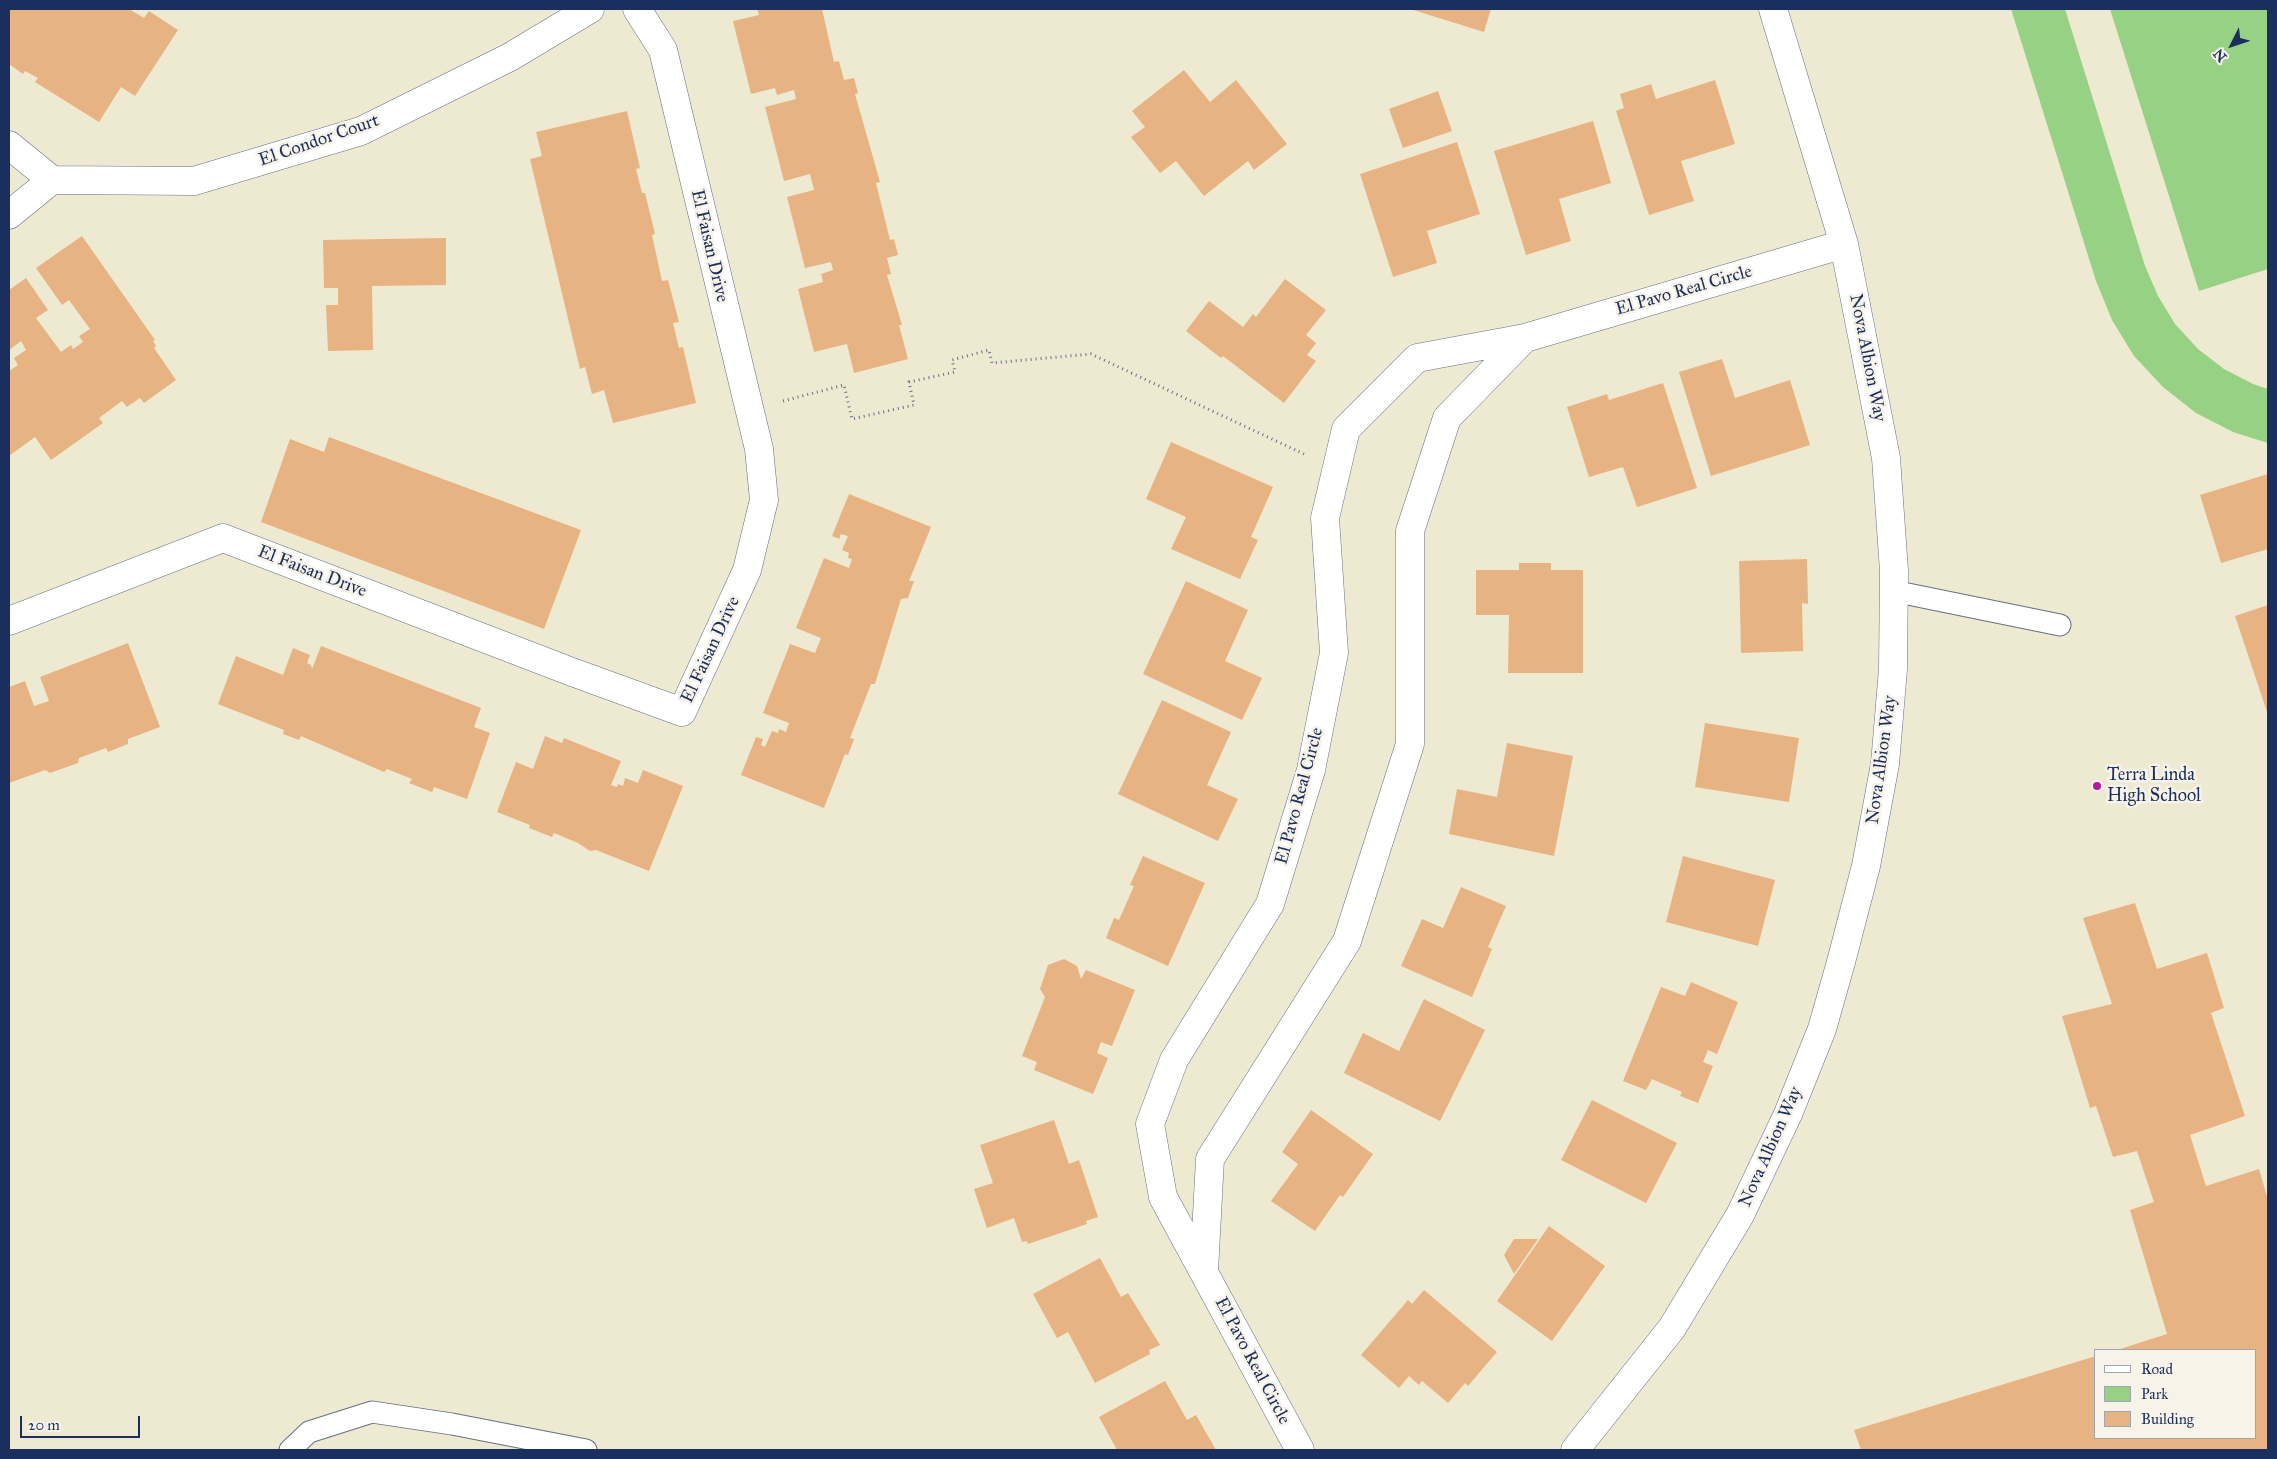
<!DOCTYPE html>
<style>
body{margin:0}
#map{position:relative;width:2277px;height:1459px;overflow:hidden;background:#eee9d1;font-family:"IM FELL Great Primer",serif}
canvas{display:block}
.frame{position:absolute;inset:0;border:10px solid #1b2f5e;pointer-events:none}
.legend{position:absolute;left:2094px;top:1349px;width:162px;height:90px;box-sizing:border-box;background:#f7f3e8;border:1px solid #9fa5b1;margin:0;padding:6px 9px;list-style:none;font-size:15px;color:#1b2f5e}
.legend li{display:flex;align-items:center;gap:10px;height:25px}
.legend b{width:25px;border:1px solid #9fa5b1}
.north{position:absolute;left:2207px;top:20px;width:50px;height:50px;-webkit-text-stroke:4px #f7f3e8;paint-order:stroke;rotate:229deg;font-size:14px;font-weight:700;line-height:20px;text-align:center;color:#1b2f5e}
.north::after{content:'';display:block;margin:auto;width:18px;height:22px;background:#1b2f5e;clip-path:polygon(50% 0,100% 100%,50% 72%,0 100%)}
.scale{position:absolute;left:20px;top:1416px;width:120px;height:22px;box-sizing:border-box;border:2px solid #1b2f5e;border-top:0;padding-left:6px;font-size:15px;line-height:18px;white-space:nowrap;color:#1b2f5e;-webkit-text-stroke:4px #f7f3e8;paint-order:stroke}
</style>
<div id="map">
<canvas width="2277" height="1459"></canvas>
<div class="frame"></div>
<ul class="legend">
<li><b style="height:6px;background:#fff"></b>Road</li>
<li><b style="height:14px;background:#97d184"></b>Park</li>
<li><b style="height:14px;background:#e8b382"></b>Building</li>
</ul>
<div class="north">N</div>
<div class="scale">20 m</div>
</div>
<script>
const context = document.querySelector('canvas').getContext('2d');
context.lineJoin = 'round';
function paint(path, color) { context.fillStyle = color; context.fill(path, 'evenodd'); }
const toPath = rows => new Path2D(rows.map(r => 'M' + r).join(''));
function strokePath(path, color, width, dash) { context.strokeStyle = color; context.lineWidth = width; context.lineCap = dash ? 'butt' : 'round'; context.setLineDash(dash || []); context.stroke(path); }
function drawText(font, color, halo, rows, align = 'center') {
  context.font = font + ' "IM FELL Great Primer",serif'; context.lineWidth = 5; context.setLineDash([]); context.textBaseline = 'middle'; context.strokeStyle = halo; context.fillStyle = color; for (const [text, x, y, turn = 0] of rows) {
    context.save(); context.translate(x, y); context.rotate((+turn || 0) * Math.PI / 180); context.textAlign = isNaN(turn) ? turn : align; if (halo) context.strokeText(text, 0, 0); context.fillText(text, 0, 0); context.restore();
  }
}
paint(toPath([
 [2011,9,2065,9,2145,266,2158,296,2175,324,2198,349,2224,369,2253,384,2268,389,2268,443,2233,432,2196,413,2163,387,2134,356,2112,320,2096,281],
 [2110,9,2268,9,2268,269,2199,291]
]), '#97d184');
paint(toPath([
 [9,9,129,9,144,18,149,11,178,30,135,96,121,87,99,122,35,82,38,78,25,71,23,74,9,64],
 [757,9,822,9,834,62,839,61,844,80,854,78,858,93,855,94,880,182,876,183,890,240,894,239,898,255,887,258,891,274,887,275,902,325,899,325,908,359,854,373,847,344,814,352,798,289,823,282,821,274,833,270,831,262,805,268,787,197,814,190,810,174,784,181,765,107,796,99,794,90,777,95,775,88,751,94,733,21,759,15],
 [1410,9,1491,9,1484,32],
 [1184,70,1210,102,1236,80,1287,144,1254,170,1248,161,1204,196,1176,161,1160,173,1131,137,1145,127,1132,111],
 [1715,80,1735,144,1681,161,1694,201,1649,215,1616,111,1624,108,1620,94,1651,84,1656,99],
 [1438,91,1452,131,1403,148,1389,109],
 [627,111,640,168,636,169,642,193,645,193,655,234,652,235,662,281,668,280,679,322,673,323,679,348,683,347,696,403,613,423,604,390,592,394,585,367,580,369,530,159,542,156,536,132],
 [1593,121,1611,183,1559,199,1571,241,1526,255,1494,151],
 [1457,142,1480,214,1427,231,1437,263,1393,277,1360,174],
 [82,236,155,340,153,341,156,346,154,348,176,380,144,403,140,398,127,407,122,401,99,418,103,423,51,460,35,437,9,456,9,371,18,365,14,358,26,350,21,341,9,350,9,290,26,278,48,310,36,318,61,352,71,345,73,349,83,342,79,336,90,329,69,300,62,305,36,268],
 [446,238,446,285,372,286,373,350,328,351,326,305,338,305,338,288,324,288,323,240],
 [1285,279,1326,310,1306,335,1316,343,1307,355,1316,361,1284,403,1223,356,1221,358,1186,331,1209,301,1243,327,1253,314,1256,317],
 [1722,359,1735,398,1790,380,1810,445,1711,476,1679,372],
 [1663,383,1697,488,1637,507,1623,467,1589,477,1567,407,1607,394,1609,400],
 [329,437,581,530,544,629,261,522,290,439,324,452],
 [1171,442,1273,487,1251,537,1258,540,1240,579,1171,549,1186,517,1146,499],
 [2268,474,2268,549,2221,563,2200,495],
 [849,494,931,527,909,581,914,581,908,598,901,599,875,684,871,684,850,738,854,739,848,755,845,754,824,808,741,775,756,737,763,739,761,745,765,747,772,731,778,733,779,729,786,732,789,723,763,713,790,644,815,653,821,638,796,628,824,558,849,568,852,559,848,558,849,553,842,550,848,536,841,534,839,539,832,536],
 [1807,559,1808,604,1802,603,1803,651,1741,653,1739,561],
 [1519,563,1551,563,1551,570,1583,570,1583,673,1508,673,1509,615,1476,615,1476,570,1519,570],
 [1186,581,1248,610,1225,661,1262,678,1242,720,1143,674],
 [2268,605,2268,715,2235,616],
 [128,643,160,727,128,739,128,744,108,752,106,748,79,758,78,763,50,773,45,770,9,783,9,687,25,681,34,706,49,701,40,677],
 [321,646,481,708,474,727,490,733,467,799,434,787,432,792,409,783,412,779,387,769,384,772,301,736,299,740,283,734,284,730,218,704,236,656,283,675,293,648,310,655,307,663,311,665,312,669],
 [1162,700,1231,732,1207,785,1238,799,1218,841,1118,794],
 [1705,723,1799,738,1789,802,1695,787],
 [545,736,562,743,564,738,621,761,611,785,617,787,618,784,623,786,625,778,638,783,643,770,683,786,649,871,596,850,590,851,578,843,554,833,552,837,529,828,530,825,497,812,516,762,533,769],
 [1507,743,1573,756,1554,856,1449,834,1457,789,1497,797],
 [1143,856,1205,883,1168,966,1106,938,1114,918,1119,920,1134,886,1130,885],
 [1683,856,1775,880,1758,946,1666,922],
 [1461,887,1506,906,1488,947,1492,949,1472,997,1401,966,1422,919,1443,928],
 [2135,903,2157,969,2207,953,2224,1008,2211,1013,2245,1116,2190,1135,2206,1186,2259,1169,2268,1200,2268,1450,1861,1450,1854,1430,2096,1356,2096,1438,2256,1438,2256,1350,2117,1350,2167,1334,2130,1210,2154,1202,2137,1151,2113,1157,2096,1106,2090,1108,2062,1016,2112,1004,2083,918],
 [1064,959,1077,966,1081,979,1086,970,1135,990,1112,1046,1101,1042,1097,1053,1108,1058,1093,1094,1034,1070,1037,1062,1022,1056,1045,997,1040,989,1048,965],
 [1691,982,1738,1002,1717,1054,1708,1050,1703,1062,1713,1066,1698,1103,1680,1096,1682,1092,1652,1079,1646,1090,1623,1081,1661,987,1685,996],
 [1424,999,1485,1030,1440,1121,1344,1073,1363,1033,1399,1051],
 [1592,1100,1677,1143,1646,1203,1561,1160],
 [1311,1110,1373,1154,1343,1197,1340,1195,1315,1231,1271,1201,1298,1164,1282,1152],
 [1054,1120,1069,1164,1079,1160,1098,1217,1086,1221,1087,1224,1028,1244,1027,1241,1022,1242,1014,1218,987,1228,974,1189,993,1183,980,1145],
 [1549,1226,1605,1266,1552,1341,1497,1301],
 [1514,1239,1538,1239,1514,1274,1504,1255],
 [1100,1258,1121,1297,1128,1293,1160,1345,1149,1350,1150,1354,1095,1383,1068,1332,1057,1338,1033,1294],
 [1424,1290,1497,1352,1468,1386,1465,1383,1448,1403,1422,1381,1419,1385,1409,1376,1399,1388,1361,1355,1408,1300,1412,1304],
 [1165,1381,1187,1420,1196,1415,1216,1450,1117,1450,1099,1417]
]), '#e8b382');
const lane = toPath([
 [1893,591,2060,625],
 [290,1450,309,1432,372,1412,452,1424,586,1450]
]);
const street = toPath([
 [9,145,52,180,194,181,361,131,510,57,590,9],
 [9,215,52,180],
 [9,621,223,538,572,672,682,712,747,570,764,500,759,449,663,50,637,9],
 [1204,1271,1210,1159,1347,941,1410,744,1410,531,1447,418,1525,338],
 [1300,1450,1163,1197,1150,1124,1174,1060,1270,904,1311,770,1334,653,1325,518,1346,429,1417,358,1525,338,1844,244],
 [1575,1450,1672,1328,1740,1215,1788,1114,1822,1029,1841,962,1866,866,1885,764,1893,669,1894,571,1886,458,1844,244,1773,9]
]);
strokePath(lane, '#657086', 23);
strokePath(street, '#657086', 29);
strokePath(toPath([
 [783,401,844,385,852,419,914,405,909,382,955,372,952,360,989,350,992,363,1091,354,1304,454]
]), '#657086', 3, [1, 4]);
strokePath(lane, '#fff', 21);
strokePath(street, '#fff', 28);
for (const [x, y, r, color] of [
 [2097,786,5,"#b5179e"]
]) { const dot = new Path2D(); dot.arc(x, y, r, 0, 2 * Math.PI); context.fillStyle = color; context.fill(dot); strokePath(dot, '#f7f3e8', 2); }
drawText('18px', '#1b2f5e', '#f7f3e8', [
 ["El Condor Court",319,141,-19],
 ["El Faisan Drive",709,246,77],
 ["El Pavo Real Circle",1684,291,-16],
 ["Nova Albion Way",1867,358,79],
 ["El Faisan Drive",312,572,21],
 ["El Faisan Drive",711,650,-65],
 ["Nova Albion Way",1882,760,-82],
 ["El Pavo Real Circle",1300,796,-75],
 ["Nova Albion Way",1771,1147,-66],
 ["El Pavo Real Circle",1252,1361,62]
]);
drawText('18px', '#1b2f5e', '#f7f3e8', [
 ["Terra Linda",2107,776],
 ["High School",2107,797]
], 'left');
</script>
